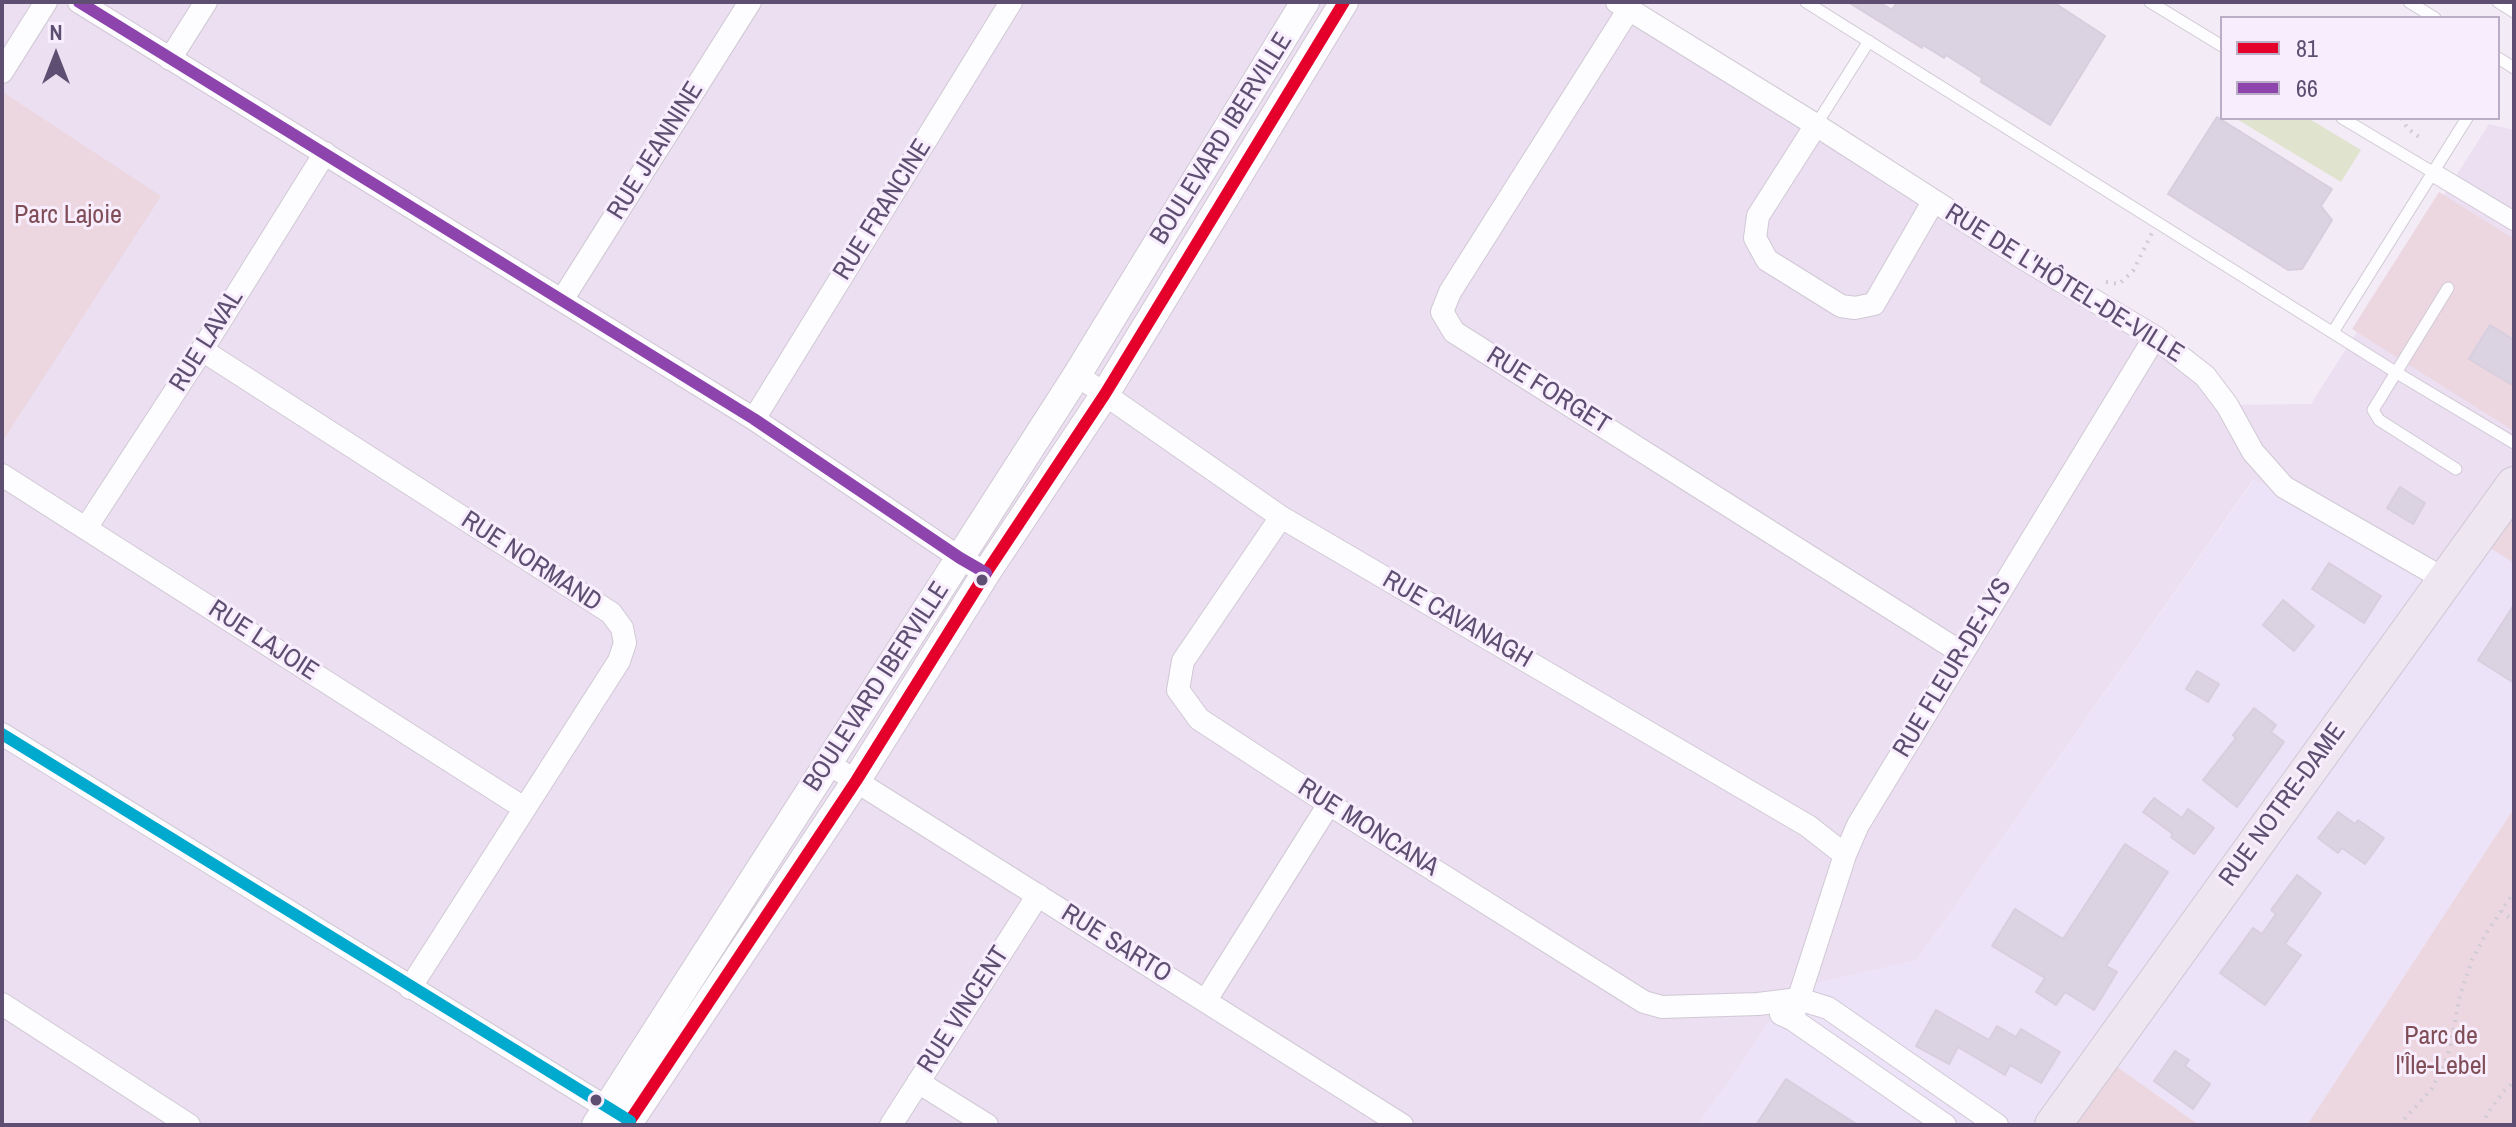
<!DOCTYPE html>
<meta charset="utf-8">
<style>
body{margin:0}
#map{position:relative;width:2516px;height:1127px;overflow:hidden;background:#f3ebf6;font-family:"Archivo Narrow",sans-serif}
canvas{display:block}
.frame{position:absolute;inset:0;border:4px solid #5e4e71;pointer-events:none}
.legend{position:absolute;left:2220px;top:16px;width:280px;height:104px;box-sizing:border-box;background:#f8edfd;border:2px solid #baadc5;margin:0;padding:10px 14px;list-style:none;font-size:24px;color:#5e4e71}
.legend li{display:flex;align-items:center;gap:16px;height:40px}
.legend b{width:40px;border:2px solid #baadc5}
.north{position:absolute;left:16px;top:16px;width:80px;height:80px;-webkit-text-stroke:6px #f8edfd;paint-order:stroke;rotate:0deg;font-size:22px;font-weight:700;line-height:32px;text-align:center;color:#5e4e71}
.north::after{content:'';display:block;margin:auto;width:28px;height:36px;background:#5e4e71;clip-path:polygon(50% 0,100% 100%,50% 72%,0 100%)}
</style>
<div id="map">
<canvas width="2516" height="1127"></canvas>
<div class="frame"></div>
<ul class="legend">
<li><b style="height:10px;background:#e4002b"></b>81</li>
<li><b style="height:10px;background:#8e44ad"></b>66</li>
</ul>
<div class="north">N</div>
</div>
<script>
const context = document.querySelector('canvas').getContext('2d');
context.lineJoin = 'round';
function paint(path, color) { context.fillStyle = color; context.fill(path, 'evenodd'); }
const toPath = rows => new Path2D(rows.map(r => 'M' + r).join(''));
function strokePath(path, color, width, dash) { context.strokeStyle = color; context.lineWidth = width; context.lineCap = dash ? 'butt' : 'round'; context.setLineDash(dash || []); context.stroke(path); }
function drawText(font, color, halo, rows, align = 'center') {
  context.font = font + ' "Archivo Narrow",sans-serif'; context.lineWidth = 6; context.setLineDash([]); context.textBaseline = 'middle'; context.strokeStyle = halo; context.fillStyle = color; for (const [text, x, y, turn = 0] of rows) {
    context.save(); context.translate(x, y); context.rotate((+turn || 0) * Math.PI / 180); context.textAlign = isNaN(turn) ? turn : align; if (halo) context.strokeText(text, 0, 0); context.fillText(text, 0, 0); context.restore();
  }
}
paint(toPath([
 [2,2,1617,2,2093,302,2228,405,2311,404,2489,124,2514,130,2514,506,2485,545,2436,562,2253,480,1917,960,1792,989,1698,1125,2,1125]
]), '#ebdff1');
paint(toPath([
 [2254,480,2436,562,2485,545,2514,563,2514,808,2307,1125,2199,1125,2106,1059,2059,1125,1698,1125,1792,989,1917,960]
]), '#ede3f8');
paint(toPath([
 [4,93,161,196,2,442,2,97],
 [2439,192,2514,239,2514,431,2352,329],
 [2514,506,2514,563,2485,545],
 [2514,808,2514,1125,2307,1125],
 [2106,1059,2199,1125,2057,1125]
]), '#ecd7e1');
paint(toPath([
 [2235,118,2308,118,2361,150,2341,182]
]), '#e0e4cf');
const building = toPath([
 [1848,2,1879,2,1892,10,1897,2,2053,2,2105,36,2050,125,1981,82,1982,78,1946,55,1944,58,1923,45,1922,48,1848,2],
 [2217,117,2332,189,2321,206,2332,220,2302,269,2288,270,2168,194,2217,117],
 [2490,325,2514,340,2514,386,2469,359,2490,325],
 [2400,487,2425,503,2413,524,2387,508,2400,487],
 [2329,563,2381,596,2364,623,2312,589,2329,563],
 [2283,600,2314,626,2294,651,2263,625,2283,600],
 [2514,605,2514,683,2478,660,2514,605],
 [2197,671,2219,684,2208,702,2186,689,2197,671],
 [2254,708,2276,725,2271,732,2284,742,2237,807,2203,780,2236,738,2233,735,2254,708],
 [2154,798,2182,818,2188,809,2214,828,2194,854,2171,837,2173,834,2143,812,2154,798],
 [2338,812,2355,824,2358,820,2384,838,2365,864,2342,848,2338,853,2318,838,2338,812],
 [2125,844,2168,872,2106,966,2117,972,2094,1010,2065,992,2056,1005,2036,992,2045,978,1992,946,2015,909,2063,939,2125,844],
 [2297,875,2321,893,2285,944,2301,955,2265,1005,2220,973,2253,928,2262,934,2276,914,2271,910,2297,875],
 [1936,1010,1989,1040,1997,1026,2016,1037,2021,1029,2060,1052,2041,1083,2010,1065,2005,1075,1958,1047,1949,1064,1916,1046,1936,1010],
 [2175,1051,2189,1060,2185,1066,2210,1084,2193,1109,2154,1081,2175,1051],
 [1786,1079,1858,1125,1756,1125,1786,1079]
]);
paint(building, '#dcd3e2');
strokePath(building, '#d7cede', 2);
const service = toPath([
 [1806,2,2397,373,2514,443],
 [2150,2,2222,46],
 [2409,2,2435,18],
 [2498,2,2514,12],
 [2498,58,2514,68],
 [2342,118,2434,173],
 [1816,125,1869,41],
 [2448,288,2373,410,2379,420,2456,469],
 [2333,332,2467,118]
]);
const pedestrian = toPath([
 [2434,173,2514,221]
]);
const minor = toPath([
 [79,2,754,419,960,558,986,573],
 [1617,2,1816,125,2023,258,2155,337,2205,376,2227,405,2253,452,2284,487,2444,579],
 [1629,9,1450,292,1442,312,1454,332,1962,653],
 [170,59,206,2],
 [2,72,46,2],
 [1816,125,1758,216,1755,238,1767,260,1841,306,1855,308,1874,304,1933,202],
 [562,300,750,2],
 [202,350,611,613,622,628,625,643,619,661,410,988],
 [1077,375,1281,517,1808,826,1845,855],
 [754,419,1011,2],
 [2,475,524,808],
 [1281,517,1183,661,1178,690,1199,719,1329,804,1644,1002,1662,1007,1758,1004,1799,999,1828,1008,1997,1125],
 [86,528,202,350,325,153],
 [2,734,620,1116],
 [829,764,1402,1125],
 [1206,1000,1329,804],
 [2,1004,189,1125],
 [1781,1014,1792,1019,1945,1125],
 [1792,1019,1845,855,1858,825,2155,337],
 [918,1082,987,1125],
 [891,1125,1038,895]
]);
const tertiary = toPath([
 [596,1125,1077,375,1305,2],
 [627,1125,856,781,986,573,1105,394,1344,2]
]);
const primary = toPath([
 [2053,1125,2514,485]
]);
strokePath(service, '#d0c9d4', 13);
strokePath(pedestrian, '#d0c9d4', 20);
strokePath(minor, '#d0c9d4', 24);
strokePath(tertiary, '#d0c9d4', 30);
strokePath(primary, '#cec7d4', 38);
strokePath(toPath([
 [2401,118,2408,129,2419,137],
 [2106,282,2119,284,2133,271,2152,233],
 [2501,911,2514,921],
 [2399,1125,2431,1090,2442,1069,2450,1048,2460,995,2472,960,2485,935,2514,892],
 [2483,1125,2487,1114,2505,1090,2514,1082]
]), '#d1cbd6', 4, [2, 6]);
strokePath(service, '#fdfcfe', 11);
strokePath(pedestrian, '#fdfcfe', 18);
strokePath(minor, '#fdfcfe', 22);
strokePath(tertiary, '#fdfcfe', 28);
strokePath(primary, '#eee6f1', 36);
strokePath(toPath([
 [627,1125,856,781,986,573,1105,394,1344,2]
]), '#e4002b', 12);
strokePath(toPath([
 [79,2,754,419,960,558,986,573]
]), '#8e44ad', 12);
strokePath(toPath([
 [2,734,630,1121]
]), '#00a9ce', 12);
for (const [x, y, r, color] of [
 [982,580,7,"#5e4e71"],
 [596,1100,7,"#5e4e71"]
]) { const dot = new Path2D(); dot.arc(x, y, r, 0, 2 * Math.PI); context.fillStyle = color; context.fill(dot); strokePath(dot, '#f8edfd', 3); }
drawText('26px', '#5e4e71', '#f8edfd', [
 ["BOULEVARD IBERVILLE",1222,139,-58],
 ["RUE JEANNINE",656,151,-58],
 ["RUE FRANCINE",883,210,-58],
 ["RUE DE L'HÔTEL-DE-VILLE",2064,284,32],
 ["RUE LAVAL",207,341,-58],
 ["RUE FORGET",1548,391,32],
 ["RUE NORMAND",531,562,33],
 ["RUE CAVANAGH",1457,620,30],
 ["RUE LAJOIE",263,641,33],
 ["RUE FLEUR-DE-LYS",1953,668,-59],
 ["BOULEVARD IBERVILLE",877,687,-57],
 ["RUE NOTRE-DAME",2283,805,-54],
 ["RUE MONCANA",1368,828,32],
 ["RUE SARTO",1116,944,32],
 ["RUE VINCENT",964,1010,-57]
]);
drawText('26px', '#804e57', '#f8edfd', [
 ["Parc Lajoie",68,216],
 ["Parc de",2441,1037],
 ["l'Île-Lebel",2441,1067]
]);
</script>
